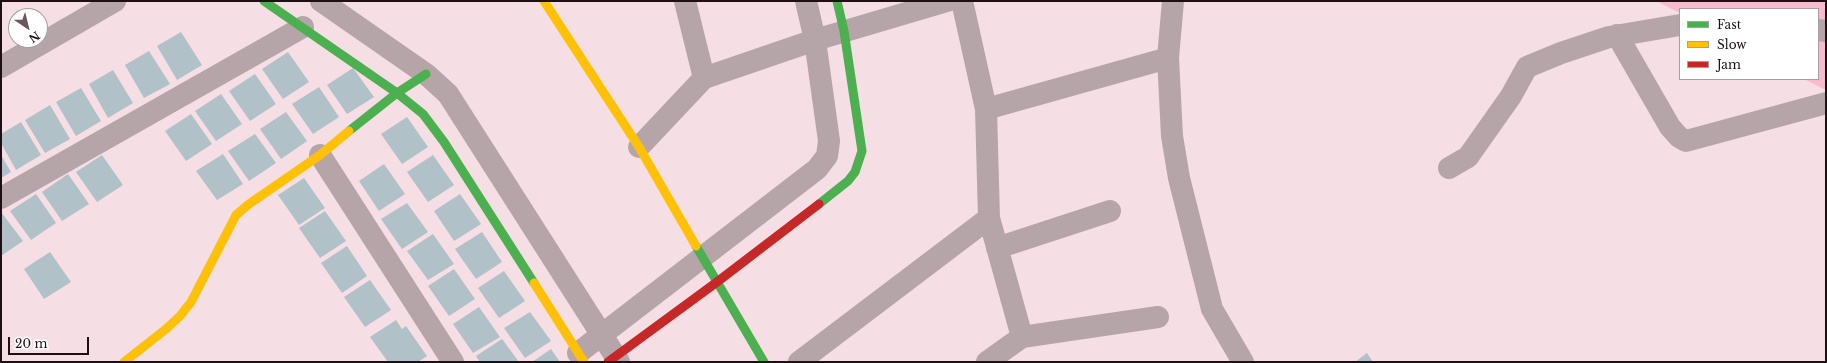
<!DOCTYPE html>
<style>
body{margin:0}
#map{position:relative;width:1827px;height:363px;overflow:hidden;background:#f5dee4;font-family:"Libre Baskerville",serif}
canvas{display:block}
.frame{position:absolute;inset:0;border:2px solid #1d0f13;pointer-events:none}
.legend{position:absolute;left:1679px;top:8px;width:140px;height:72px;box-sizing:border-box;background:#fff;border:1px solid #a59fa1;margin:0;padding:5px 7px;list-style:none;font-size:12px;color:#1d0f13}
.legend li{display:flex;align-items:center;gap:8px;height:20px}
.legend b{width:20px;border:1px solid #a59fa1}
.north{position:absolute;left:8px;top:8px;width:40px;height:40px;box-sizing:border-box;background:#fff;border:1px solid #a59fa1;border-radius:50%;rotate:145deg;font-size:11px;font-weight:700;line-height:16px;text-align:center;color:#1d0f13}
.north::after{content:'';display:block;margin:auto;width:14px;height:18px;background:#69575c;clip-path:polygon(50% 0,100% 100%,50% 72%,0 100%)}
.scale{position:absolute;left:8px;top:337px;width:81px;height:18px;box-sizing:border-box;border:2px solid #1d0f13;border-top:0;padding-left:5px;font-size:12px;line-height:14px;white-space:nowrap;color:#1d0f13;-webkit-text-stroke:3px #fff;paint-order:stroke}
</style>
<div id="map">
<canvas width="1827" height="363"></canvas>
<div class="frame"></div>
<ul class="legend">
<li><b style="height:5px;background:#4caf50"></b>Fast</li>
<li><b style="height:5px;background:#ffc107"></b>Slow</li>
<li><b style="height:5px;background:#c62828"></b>Jam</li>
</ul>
<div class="north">N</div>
<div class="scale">20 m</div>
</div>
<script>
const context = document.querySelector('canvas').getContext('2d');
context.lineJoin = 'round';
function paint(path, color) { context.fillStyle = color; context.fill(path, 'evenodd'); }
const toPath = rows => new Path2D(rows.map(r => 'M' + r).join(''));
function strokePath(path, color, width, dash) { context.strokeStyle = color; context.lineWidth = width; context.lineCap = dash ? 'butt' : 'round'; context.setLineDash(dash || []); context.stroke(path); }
paint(toPath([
 [1656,1,1826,1,1826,90,1804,79,1818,79,1818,9,1680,9,1680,13]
]), '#f8bacd');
paint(toPath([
 [181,32,202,65,177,80,157,46],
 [149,51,170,84,144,98,125,65],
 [288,52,309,82,283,99,262,69],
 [353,68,374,97,347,114,327,85],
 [113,70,133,103,108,118,89,84],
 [255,74,276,104,250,121,229,91],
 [319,87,339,117,313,134,292,104],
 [81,88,101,121,76,136,56,102],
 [221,94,242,124,216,141,195,111],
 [50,105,70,139,45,153,25,120],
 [286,112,307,141,281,159,260,129],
 [191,114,212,144,186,161,165,131],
 [407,117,428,147,402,164,381,134],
 [21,122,41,155,16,170,1,143,1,134],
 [255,134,276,163,249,181,228,151],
 [223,154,243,184,217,200,196,171],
 [1,155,11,172,1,178],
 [102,155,123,185,97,202,76,172],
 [433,155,454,185,428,202,407,172],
 [384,164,405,194,379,211,359,181],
 [68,174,89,204,62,221,42,192],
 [304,178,325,208,299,225,278,195],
 [36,194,56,223,31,240,10,211],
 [460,194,481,224,454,241,434,211],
 [407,203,428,232,402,249,381,219],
 [325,211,346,241,320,258,299,228],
 [1,212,23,241,1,256],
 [482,232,502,262,476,279,455,249],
 [433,234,454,264,428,280,407,251],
 [347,246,367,276,342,293,321,263],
 [50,252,71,282,44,299,24,269],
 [454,269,475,299,449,316,428,286],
 [504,271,525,301,499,318,478,288],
 [370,280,391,310,365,327,344,297],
 [479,307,500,337,473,353,453,324],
 [530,312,551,341,525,358,504,328],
 [396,320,402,329,406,326,427,356,418,362,388,362,370,337],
 [502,339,519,362,480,362,476,356],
 [551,349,560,362,532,362],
 [1367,353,1373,362,1355,362]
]), '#b1c1c8');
strokePath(toPath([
 [321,1,426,74,448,94,619,362],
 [685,1,704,78],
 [962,1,986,109,989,218,1022,337],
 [1173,1,1168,58,1172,136,1179,178,1212,309,1243,362],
 [1818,30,1826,31],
 [1617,35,1670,127,1679,137,1686,141,1826,103],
 [1,67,115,1],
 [986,109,1168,58],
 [639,147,704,78,815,40,947,1],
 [320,155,453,362],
 [1449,168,1468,157,1511,96,1527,67,1561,53,1609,37,1680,25],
 [1,198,303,27],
 [997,248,1110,211],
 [578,353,817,169,827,156,829,141,815,40,806,1],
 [799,362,989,218],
 [987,362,1022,337,1158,317]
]), '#b5a5a9', 22);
strokePath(toPath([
 [264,1,397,93,423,114,444,142,534,283],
 [349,131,397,93,426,74],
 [819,204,848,181,855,172,862,151,844,31,837,1],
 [696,246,764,362]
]), '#4caf50', 9);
strokePath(toPath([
 [544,1,639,147,696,246],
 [534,283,584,362],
 [124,362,166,329,180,316,191,302,236,215,249,204,320,155,349,131]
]), '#ffc107', 9);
strokePath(toPath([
 [608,362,717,282,819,204]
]), '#c62828', 9);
</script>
